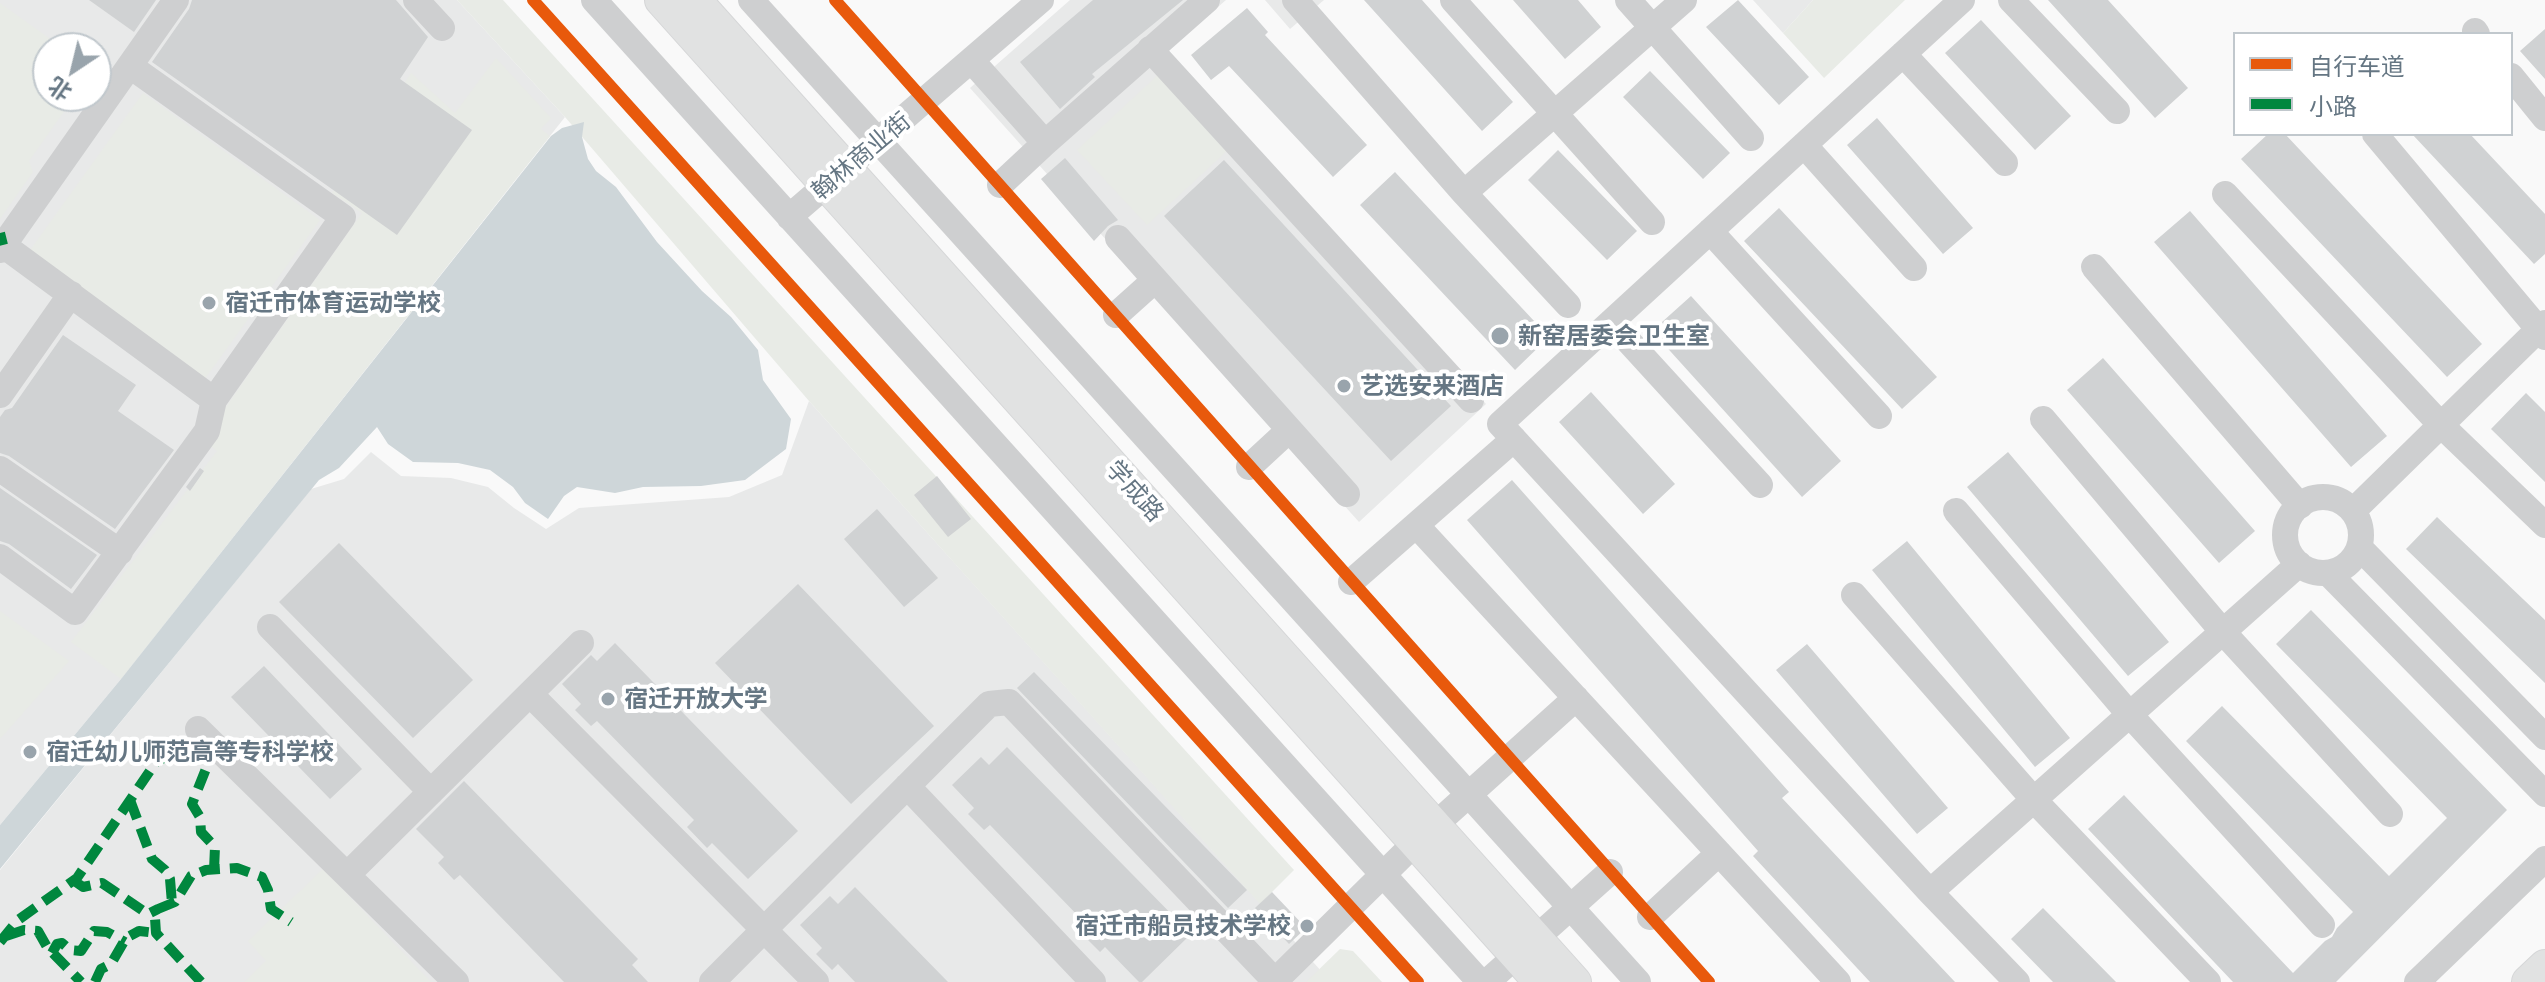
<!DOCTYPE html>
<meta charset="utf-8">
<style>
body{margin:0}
#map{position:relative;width:2545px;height:982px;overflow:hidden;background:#f9f9f9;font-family:Barlow,"Noto Sans SC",sans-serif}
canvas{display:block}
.legend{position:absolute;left:2233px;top:32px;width:280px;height:104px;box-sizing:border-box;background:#fff;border:2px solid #c1c8cd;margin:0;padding:10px 14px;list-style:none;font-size:24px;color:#657683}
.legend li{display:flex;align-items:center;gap:16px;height:40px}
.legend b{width:40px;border:2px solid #c1c8cd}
.north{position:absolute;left:32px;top:32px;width:80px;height:80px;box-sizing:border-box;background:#fff;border:2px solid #c1c8cd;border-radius:50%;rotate:215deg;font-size:22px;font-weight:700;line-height:32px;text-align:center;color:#657683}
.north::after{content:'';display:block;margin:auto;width:28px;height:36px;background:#99a4ac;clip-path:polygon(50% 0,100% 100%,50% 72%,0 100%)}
</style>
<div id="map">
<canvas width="2545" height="982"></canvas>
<ul class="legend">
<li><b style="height:10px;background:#e8590c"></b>自行车道</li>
<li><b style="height:10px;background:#00873e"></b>小路</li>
</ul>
<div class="north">北</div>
</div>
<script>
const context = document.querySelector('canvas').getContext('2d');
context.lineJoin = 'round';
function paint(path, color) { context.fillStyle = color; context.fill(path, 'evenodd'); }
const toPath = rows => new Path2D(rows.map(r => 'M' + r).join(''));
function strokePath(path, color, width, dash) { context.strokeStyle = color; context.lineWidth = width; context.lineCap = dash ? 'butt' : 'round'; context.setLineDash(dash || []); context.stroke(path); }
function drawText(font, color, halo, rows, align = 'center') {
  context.font = font + ' Barlow,"Noto Sans SC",sans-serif'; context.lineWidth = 8; context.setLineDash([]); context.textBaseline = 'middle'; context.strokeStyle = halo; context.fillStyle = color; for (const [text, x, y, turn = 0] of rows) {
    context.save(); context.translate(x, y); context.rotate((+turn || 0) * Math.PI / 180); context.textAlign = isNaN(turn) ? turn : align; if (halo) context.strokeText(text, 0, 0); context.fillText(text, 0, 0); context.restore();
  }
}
paint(toPath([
 [0,0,457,0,565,117,121,679,0,825],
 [48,48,96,48,96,96,48,96],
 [1070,0,1226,0,1164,54,1486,404,1359,522,970,88],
 [1265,0,1324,0,1290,29],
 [1753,0,1813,0,1783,33],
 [809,401,1331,982,0,982,0,870,311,489,344,479,371,452,401,476,451,478,488,487,514,508,546,529,579,508,729,497,782,475]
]), '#e8e9e9');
paint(toPath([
 [457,0,503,0,1294,870,1260,904,809,401,565,117],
 [1813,0,1905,0,1824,78,1783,33],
 [0,3,63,48,48,48,48,96,75,96,29,161,33,172,0,219],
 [496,58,551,118,541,129,550,136,121,679,71,642,217,451,207,443,221,414,362,213,332,193,411,73,455,113],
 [1159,74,1229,149,1147,225,1077,150],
 [143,93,320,220,204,380,28,253],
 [0,611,69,661,0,739],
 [323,869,431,982,244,982,266,961,248,941],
 [1340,949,1353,951,1382,982,1306,982]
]), '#e8ebe6');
paint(toPath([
 [584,122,582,137,588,159,596,171,616,187,657,242,702,291,731,317,758,350,763,380,791,419,786,449,745,480,701,486,643,487,615,493,577,487,564,496,548,519,525,503,513,487,490,470,458,463,413,462,388,444,377,427,339,468,319,480,0,869,0,825,121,679,551,136,562,128]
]), '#ced6d9');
paint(toPath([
 [89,0,156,0,134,32],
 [192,0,396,0,428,37,400,79,472,130,397,235,152,62,189,9],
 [1093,0,1183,0,1092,74,1095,77,1060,109,1020,62],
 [1364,0,1422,0,1513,102,1482,131],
 [1513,0,1578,0,1601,27,1565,59],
 [1738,0,1809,77,1779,105,1706,27],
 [2048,0,2108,0,2188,88,2155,118],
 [1247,8,1268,32,1265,35,1367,145,1333,177,1229,66,1211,80,1191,55],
 [1981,20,2071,116,2035,150,1945,53],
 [2545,29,2545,79,2520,51],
 [1650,71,1730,153,1703,179,1623,97],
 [1877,118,1973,228,1943,254,1847,145],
 [2268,134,2285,134,2482,344,2447,377,2241,159],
 [2412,134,2470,134,2545,214,2545,254,2534,264],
 [1558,150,1637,231,1607,260,1528,180],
 [1065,158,1118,220,1108,226,1094,241,1041,179],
 [1224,160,1451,406,1391,461,1164,216],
 [1395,172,1549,337,1515,370,1360,205],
 [1779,208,1937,377,1902,409,1744,241],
 [2190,211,2387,436,2351,467,2154,242],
 [1691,296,1841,461,1802,497,1652,331],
 [63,335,136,385,118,411,174,450,115,529,9,456,0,453,0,417,5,410,12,408],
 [2103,358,2255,531,2219,563,2067,390],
 [1591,392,1675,484,1643,514,1559,422],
 [2526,393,2545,412,2545,482,2491,429],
 [2008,452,2169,642,2128,676,1967,487],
 [200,468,204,471,190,491,186,487],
 [937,476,971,519,948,537,914,495],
 [1512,480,1789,792,1782,798,1955,982,1870,982,1753,856,1758,851,1467,520],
 [0,488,97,555,71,589,9,544,0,541],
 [877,509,938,578,904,607,844,539],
 [2437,517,2545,620,2545,683,2406,549],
 [1907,541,2070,738,2035,767,1872,570],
 [339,543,473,680,413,738,279,602],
 [798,584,934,726,851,804,715,663],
 [2311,610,2507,810,2336,982,2233,982,2088,829,2124,795,2293,973,2325,941,2332,937,2337,928,2353,912,2186,741,2222,706,2389,876,2447,818,2276,644],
 [615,643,798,831,748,879,712,843,707,848,687,827,694,820,597,721,591,726,575,710,581,704,562,684,591,655,597,661],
 [1807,644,1948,808,1917,834,1776,670],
 [264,666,362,769,330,799,231,697],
 [1034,672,1247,890,1228,908,1017,688],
 [1007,747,1191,934,1142,982,1139,982,1105,947,1100,952,1079,931,1086,924,990,825,984,830,968,814,974,808,952,785,981,757,989,765],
 [464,781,638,959,632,965,648,982,564,982,460,875,454,880,438,863,444,857,416,829],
 [855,887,948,982,855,982,838,964,832,970,816,954,822,948,800,925,830,896,838,904],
 [1272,892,1306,928,1289,944,1255,908],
 [2043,908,2116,982,2053,982,2011,939]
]), '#d0d2d3');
const major = toPath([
 [661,0,1540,982],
 [695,0,1575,982],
 [2528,982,2545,966]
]);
strokePath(major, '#d5d6d7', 34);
strokePath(toPath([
 [416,0,442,28],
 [594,0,1480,982],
 [751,0,1638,982],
 [1295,0,1464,193,1568,305],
 [1453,0,1652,222],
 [1628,0,1751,138],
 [1962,0,1500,424,1930,892,2299,564],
 [2011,0,2117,111],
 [2475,31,2477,34],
 [1150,49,1471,400],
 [1903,54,2005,163],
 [972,61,1045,143,1207,0],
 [2511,76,2545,118],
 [2375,134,2545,337],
 [1804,145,1914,268],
 [1000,185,1045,143],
 [1464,193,1684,0],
 [2225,194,2441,425,2545,525],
 [789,217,1041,0],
 [1710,231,1879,416],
 [1118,238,1347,494],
 [3,245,214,400],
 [0,250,176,0],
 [2094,267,2300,506],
 [1116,315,1155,280],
 [1611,322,1760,485],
 [0,395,71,294],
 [2043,419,2223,632,2390,814],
 [1249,467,1289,430],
 [0,469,120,552],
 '2285 535a38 38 0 1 1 76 0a38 38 0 1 1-76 0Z',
 [1956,511,2130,715,2322,925],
 [2353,511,2545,323],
 [1416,525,1838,982],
 [2360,548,2545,737],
 [0,557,75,612,207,431,214,400,343,217,130,66],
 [2328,573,2545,794],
 [1351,582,1514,439],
 [1854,595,2034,800,2208,982],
 [270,627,431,792],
 [530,694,816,982],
 [198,729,456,982],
 [907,786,1093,982],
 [347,875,581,643],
 [1930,892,2017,982],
 [1650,917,1719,853],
 [712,982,989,704,1009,702,1275,981],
 [1274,982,1416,842,1576,698],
 [1487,982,1610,872],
 [2417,982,2545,859]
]), '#cecfd0', 26);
strokePath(major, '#e1e2e2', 32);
strokePath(toPath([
 [0,233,3,245],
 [130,800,152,859,165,870,170,879,172,903],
 [73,880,83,887,102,883,148,914,158,909],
 [6,936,24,930,38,931,47,947,81,982],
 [0,942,18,920,77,878,156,762,182,748,215,746,192,804,200,817,201,832,215,847,214,870],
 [52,953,57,944,62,943,70,950,81,951,94,931,107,932,125,942],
 [95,982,101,969,111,964,126,938,139,931,156,933],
 [201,982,156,933,155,918,158,909,175,902,191,876,206,870,237,868,262,877,268,890,271,909,291,922]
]), '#00873e', 10, [20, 10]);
strokePath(toPath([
 [533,0,1418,982],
 [835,0,1709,982]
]), '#e8590c', 12);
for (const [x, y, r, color] of [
 [209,303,8,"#99a4ac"],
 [1500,336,10,"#99a4ac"],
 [1344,386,8,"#99a4ac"],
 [608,699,8,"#99a4ac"],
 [30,752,8,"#99a4ac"],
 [1307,926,8,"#99a4ac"]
]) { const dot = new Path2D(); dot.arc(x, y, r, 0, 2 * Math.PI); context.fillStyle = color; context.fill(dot); strokePath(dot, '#fff', 3); }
drawText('24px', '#657683', '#fff', [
 ["翰林商业街",861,156,-40],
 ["学成路",1135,491,48]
]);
drawText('bold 24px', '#657683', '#fff', [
 ["宿迁市体育运动学校",225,303],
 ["新窑居委会卫生室",1518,336],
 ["艺选安来酒店",1360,386],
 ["宿迁开放大学",624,699],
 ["宿迁幼儿师范高等专科学校",46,752],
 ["宿迁市船员技术学校",1291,926,"right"]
], 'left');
</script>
